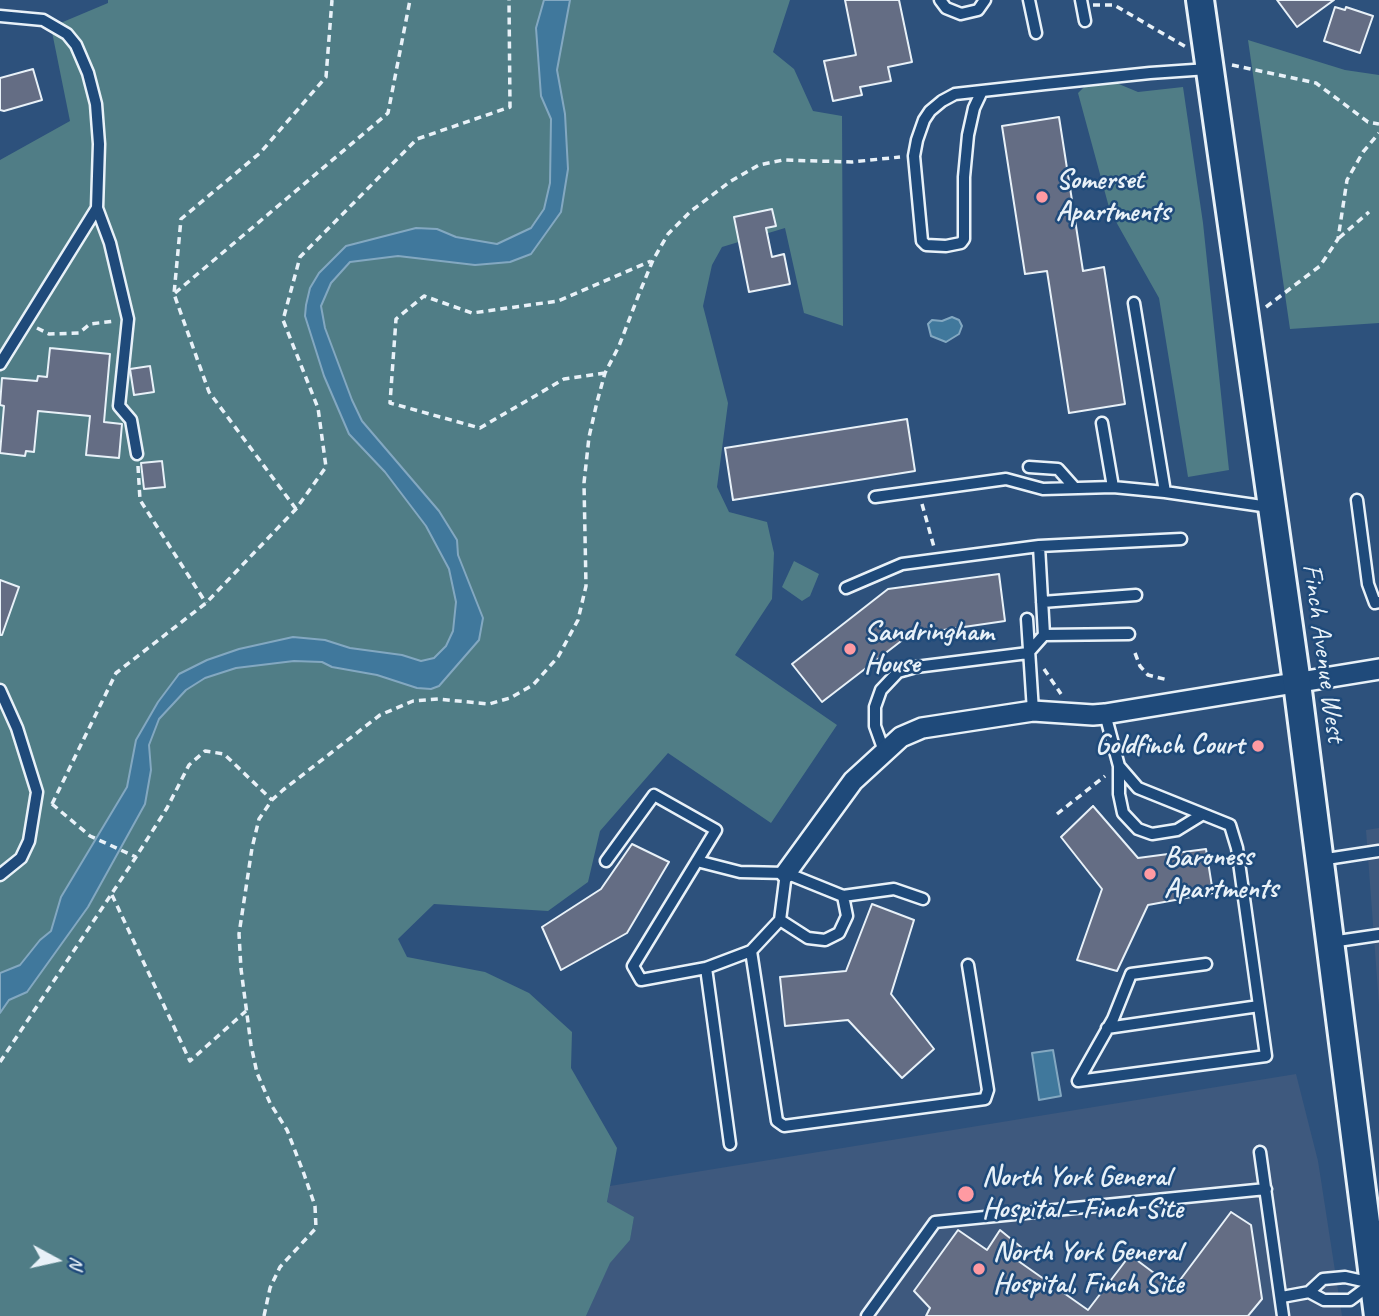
<!DOCTYPE html>
<style>
body{margin:0}
#map{position:relative;width:1379px;height:1316px;overflow:hidden;background:#2d517c;font-family:Caveat,sans-serif}
canvas{display:block}
.north{position:absolute;left:21px;top:1225px;width:70px;height:70px;-webkit-text-stroke:5px #1f4a7a;paint-order:stroke;rotate:98deg;font-size:19px;font-weight:700;line-height:28px;text-align:center;color:#e8f1f8}
.north::after{content:'';display:block;margin:auto;width:24px;height:32px;background:#e8f1f8;clip-path:polygon(50% 0,100% 100%,50% 72%,0 100%)}
</style>
<div id="map">
<canvas width="1379" height="1316"></canvas>
<div class="north">N</div>
</div>
<script>
const context = document.querySelector('canvas').getContext('2d');
context.lineJoin = 'round';
function paint(path, color) { context.fillStyle = color; context.fill(path, 'evenodd'); }
const toPath = rows => new Path2D(rows.map(r => 'M' + r).join(''));
function strokePath(path, color, width, dash) { context.strokeStyle = color; context.lineWidth = width; context.lineCap = dash ? 'butt' : 'round'; context.setLineDash(dash || []); context.stroke(path); }
function drawText(font, color, halo, rows, align = 'center') {
  context.font = font + ' Caveat,sans-serif'; context.lineWidth = 5; context.setLineDash([]); context.textBaseline = 'middle'; context.strokeStyle = halo; context.fillStyle = color; for (const [text, x, y, turn = 0] of rows) {
    context.save(); context.translate(x, y); context.rotate((+turn || 0) * Math.PI / 180); context.textAlign = isNaN(turn) ? turn : align; if (halo) context.strokeText(text, 0, 0); context.fillText(text, 0, 0); context.restore();
  }
}
paint(toPath([
 [1379,828,1379,1005,1366,830],
 [1296,1074,1318,1161,1342,1316,586,1316,610,1262,630,1240,634,1217,607,1203,610,1186]
]), '#3e597e');
paint(toPath([
 [108,0,790,0,773,52,794,69,813,111,842,116,843,326,804,313,785,228,722,247,712,265,703,306,728,403,717,487,729,512,767,522,774,553,772,599,735,655,837,725,771,823,668,753,600,831,588,882,548,911,434,904,398,939,407,957,485,972,529,993,572,1032,571,1068,617,1148,607,1202,634,1217,630,1240,610,1263,586,1316,0,1316,0,160,70,121,51,27,108,3],
 [1248,40,1345,70,1379,75,1379,323,1290,329],
 [1089,82,1114,82,1138,92,1183,87,1203,223,1229,470,1188,477,1159,298,1110,211,1078,93],
 [794,561,819,574,810,596,802,601,782,587]
]), '#507d86');
const water = toPath([
 [544,0,570,0,557,70,565,114,568,169,561,212,531,254,510,262,475,265,398,256,350,262,331,283,321,306,325,328,352,400,362,421,439,511,457,540,458,555,483,618,479,640,439,686,431,689,417,688,377,675,332,667,322,662,294,661,236,668,205,678,186,690,159,719,149,745,151,770,145,804,88,907,27,992,9,1000,0,1013,0,973,20,965,40,940,51,931,61,897,127,787,136,740,158,702,179,674,207,660,239,649,293,637,325,640,350,648,402,655,421,661,434,658,446,646,453,631,456,602,449,569,426,526,385,472,349,434,324,376,305,316,306,305,310,288,319,273,346,246,416,228,437,229,456,237,497,244,531,228,544,209,550,183,551,119,541,96,536,28,544,0],
 [952,317,959,320,962,326,959,334,946,342,931,336,928,324,932,320,942,321,952,317],
 [1053,1050,1061,1096,1039,1100,1032,1053,1053,1050]
]);
paint(water, '#40789c');
strokePath(water, '#83a8c1', 2);
const building = toPath([
 [845,0,899,0,912,62,888,67,891,81,860,87,862,95,833,101,824,61,856,55,845,0],
 [1277,0,1334,0,1297,27,1277,0],
 [1335,7,1345,10,1346,7,1373,16,1360,53,1324,41,1335,7],
 [33,69,42,100,4,111,0,110,0,78,33,69],
 [1059,117,1083,271,1104,267,1125,404,1069,413,1047,271,1025,274,1002,126,1059,117],
 [772,209,776,226,766,228,772,257,784,254,790,284,749,292,734,217,772,209],
 [50,348,110,354,104,422,122,424,119,458,86,455,90,416,38,411,34,452,26,451,25,456,0,453,4,406,0,405,2,378,37,381,38,376,47,377,50,348],
 [150,366,154,392,134,395,130,369,150,366],
 [907,419,915,471,733,500,725,448,907,419],
 [162,461,165,487,144,489,141,463,162,461],
 [999,574,1005,621,909,635,822,702,792,664,888,589,999,574],
 [0,580,19,587,2,635,0,635,0,580],
 [1093,806,1138,858,1206,849,1213,893,1148,905,1117,971,1077,960,1102,889,1061,837,1093,806],
 [632,844,669,862,627,933,561,970,542,927,601,889,632,844],
 [872,904,914,920,891,994,934,1049,902,1078,848,1020,785,1026,780,977,846,971,872,904],
 [1231,1212,1251,1225,1262,1299,1248,1316,926,1316,930,1308,914,1291,958,1230,987,1250,1000,1230,1021,1247,1014,1258,1088,1310,1130,1255,1174,1288,1231,1212]
]);
paint(building, '#646d84');
strokePath(building, '#e8f1f8', 2);
const service = toPath([
 [940,0,946,8,961,14,978,10,985,0],
 [1029,0,1036,33],
 [1081,0,1085,21],
 [0,16,43,20,67,34,76,45,88,73,96,104,99,144,97,208,110,243,128,319,119,406,131,420,137,454],
 [982,91,974,108,968,135,964,177,964,239,961,243,946,246,926,245,922,241,914,156,917,140,924,120,930,111,942,101,955,94,1045,84,1150,73,1208,69],
 [1134,303,1165,492,1269,507],
 [0,364,97,208],
 [1102,423,1113,487,1165,492],
 [1029,467,1058,469,1074,487],
 [875,497,1006,479,1043,489,1113,487],
 [1357,500,1368,584,1375,603,1379,602],
 [846,588,902,564,1039,546],
 [1042,602,1136,595],
 [1027,619,1033,711],
 [1044,635,1039,546,1181,539],
 [0,690,17,728,37,792,29,841,21,858,0,875],
 [1105,714,1119,766,1138,788,1230,825,1237,848,1266,1056,1078,1081,1113,1019,1131,974,1206,964],
 [884,751,875,726,875,707,881,690,898,672,916,667,1028,653,1044,635,1129,634],
 [1119,766,1119,794,1123,813,1138,829,1152,834,1177,830,1203,814],
 [1320,860,1379,851],
 [606,861,654,795,716,830,633,966,641,980,706,968,751,951,777,1121,784,1126,985,1099,988,1090,968,965],
 [697,861,740,872,786,873,843,896,894,889,923,899],
 [780,920,808,938,825,940,839,933,847,916,843,896],
 [1331,942,1379,935],
 [751,951,780,920,786,873],
 [706,968,730,1144],
 [1107,1028,1259,1006],
 [1260,1152,1283,1316],
 [1309,1292,1324,1300,1350,1300,1370,1285],
 [1282,1297,1309,1292,1323,1279,1345,1277,1372,1283],
 [867,1316,935,1222,1266,1189]
]);
const minor = toPath([
 [786,873,853,781,901,737,922,728,1033,711,1093,715,1105,714,1379,669]
]);
const secondary = toPath([
 [1200,0,1297,683,1378,1316]
]);
strokePath(service, '#e8f1f8', 15);
strokePath(minor, '#e8f1f8', 24);
strokePath(secondary, '#e8f1f8', 32);
strokePath(toPath([
 [1093,5,1114,5,1186,47],
 [1232,65,1316,83,1368,122,1379,124],
 [1339,238,1369,212],
 [175,293,388,113,410,0],
 [1266,307,1320,266,1338,239,1347,180,1363,152,1379,133],
 [37,328,49,334,79,333,90,324,115,321],
 [605,373,564,379,480,428,390,403,396,319,424,296,472,313,558,301,651,261],
 [138,466,140,500,206,603],
 [922,504,934,547],
 [296,509,209,392,174,294,181,219,260,153,326,77,332,0],
 [1135,653,1140,666,1148,675,1168,680],
 [1044,669,1061,694],
 [52,804,116,673,206,603,296,509,326,467,318,408,283,320,300,257,417,139,510,107,509,0],
 [52,804,90,836,136,857],
 [1057,814,1105,776],
 [112,895,190,1061,246,1011],
 [0,1062,136,857,167,808,189,765,205,751,224,754,272,800],
 [264,1316,270,1288,280,1267,316,1228,315,1206,304,1174,287,1130,270,1103,257,1073,251,1045,241,969,239,934,252,848,259,819,272,800,283,790,380,715,413,701,438,699,489,704,510,698,533,685,558,657,578,620,586,586,584,483,589,437,597,402,605,373,619,346,639,294,653,260,668,234,691,211,731,181,759,165,783,160,852,162,900,157]
]), '#e8f1f8', 3.5, [7, 5]);
strokePath(service, '#1f4a7a', 10);
strokePath(minor, '#1f4a7a', 19);
strokePath(secondary, '#1f4a7a', 26);
for (const [x, y, r, color] of [
 [1042,197,7,"#ff9aa2"],
 [850,649,7,"#ff9aa2"],
 [1258,746,7,"#ff9aa2"],
 [1150,874,7,"#ff9aa2"],
 [966,1194,9,"#ff9aa2"],
 [979,1269,7,"#ff9aa2"]
]) { const dot = new Path2D(); dot.arc(x, y, r, 0, 2 * Math.PI); context.fillStyle = color; context.fill(dot); strokePath(dot, '#1f4a7a', 2.5); }
drawText('bold 28px', '#e8f1f8', '#1f4a7a', [
 ["Somerset",1056,181],
 ["Apartments",1056,213],
 ["Sandringham",864,633],
 ["House",864,665],
 ["Goldfinch Court",1244,746,"right"],
 ["Baroness",1164,858],
 ["Apartments",1164,890],
 ["North York General",982,1178],
 ["Hospital - Finch Site",982,1210],
 ["North York General",993,1253],
 ["Hospital, Finch Site",993,1285]
], 'left');
drawText('28px', '#e8f1f8', '#1f4a7a', [
 ["Finch Avenue West",1323,653,82]
]);
</script>
